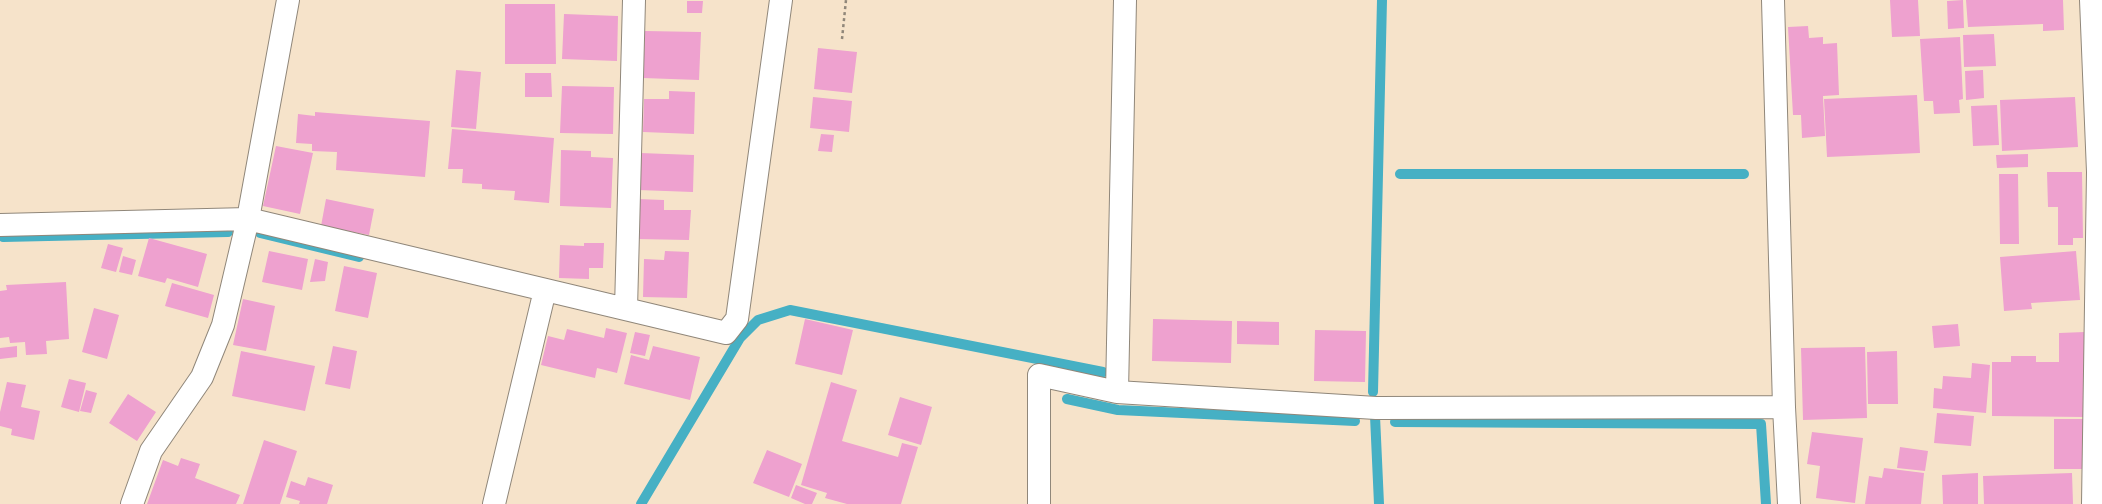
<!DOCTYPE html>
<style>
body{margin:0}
canvas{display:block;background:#f6e3ca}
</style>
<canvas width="2102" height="504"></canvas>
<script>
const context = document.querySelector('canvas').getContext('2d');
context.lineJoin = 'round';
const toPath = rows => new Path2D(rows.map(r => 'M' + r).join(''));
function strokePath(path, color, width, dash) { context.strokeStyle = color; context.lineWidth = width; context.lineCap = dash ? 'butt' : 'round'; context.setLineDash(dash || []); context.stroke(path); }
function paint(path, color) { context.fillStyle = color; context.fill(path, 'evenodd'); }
strokePath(toPath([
 [1400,174,1744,174],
 [260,233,359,257],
 [3,237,228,232],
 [724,337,740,338,758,320,790,310,1103,372],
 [1373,392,1382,0],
 [1067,399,1118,410,1355,421],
 [1375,416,1379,504],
 [1395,422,1761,424,1766,504],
 [641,504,740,338]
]), '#46b0c4', 10);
paint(toPath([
 [1890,0,1918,0,1920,36,1892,37],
 [1963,0,1964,28,1948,29,1947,1],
 [1966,0,2063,0,2064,30,2043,31,2043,24,1968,27],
 [687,1,703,1,702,13,687,13],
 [505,4,555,4,556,64,505,64],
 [564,14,618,16,617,61,562,59],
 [1808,26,1809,38,1823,37,1823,44,1837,43,1839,95,1823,96,1825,136,1802,138,1801,115,1793,115,1788,27],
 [645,31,701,32,699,80,643,78],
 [1994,34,1996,66,1964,67,1963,35],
 [1960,37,1963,99,1959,100,1960,113,1934,114,1933,101,1924,101,1920,39],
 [818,48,857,52,852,93,814,89],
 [456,70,481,72,476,129,451,127],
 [1983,70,1984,98,1966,100,1965,71],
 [525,73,551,73,552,97,525,97],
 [562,86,614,87,613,134,560,133],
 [669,91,695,92,694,134,643,132,644,99,669,99],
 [1917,95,1920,153,1827,157,1824,99],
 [813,97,852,101,849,132,810,128],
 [2075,97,2078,147,2002,151,2000,100],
 [1997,105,1999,145,1973,146,1971,106],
 [315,112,430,121,425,177,336,170,337,152,312,151,312,144,296,143,298,114,315,116],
 [452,129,554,138,549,203,514,200,515,191,482,189,482,184,462,183,463,169,448,169],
 [821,134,834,135,832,152,818,151],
 [276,146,313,153,300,214,263,206],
 [561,150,591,151,591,157,613,158,611,208,560,206],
 [640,153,694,155,693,192,638,190],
 [2028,154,2028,167,1997,168,1996,155],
 [2047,172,2082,172,2083,238,2073,238,2073,245,2058,245,2058,207,2048,207],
 [1999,174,2018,174,2019,244,2000,244],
 [326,199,374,209,369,235,321,226],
 [637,199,664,200,664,210,691,210,689,240,636,239],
 [149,238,207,254,198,287,167,278,165,283,138,276],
 [584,243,604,243,603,268,589,268,589,279,559,278,560,245,584,246],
 [108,244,123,248,116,272,101,268],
 [269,251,308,259,302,290,262,282],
 [665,251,689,252,687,298,643,297,644,259,664,260],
 [2076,251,2080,300,2031,303,2032,309,2004,311,2000,257],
 [123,256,136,260,132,275,119,272],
 [315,259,328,262,325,281,310,282],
 [344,266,377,273,368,318,335,311],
 [66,282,69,339,46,341,47,354,26,355,25,342,10,343,9,337,0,338,0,291,7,290,6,285],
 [172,283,214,295,208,318,165,306],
 [243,299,275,306,266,351,233,345],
 [94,308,119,315,107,359,82,352],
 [805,319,853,330,842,375,795,364],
 [1153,319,1232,321,1231,363,1152,361],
 [1237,321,1279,322,1279,345,1237,344],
 [1958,324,1960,346,1934,348,1932,326],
 [606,328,627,333,617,373,597,368,595,378,541,365,548,336,564,340,567,329,604,338],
 [1315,330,1366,331,1365,382,1314,381],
 [635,332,650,335,645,356,630,353],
 [2085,332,2085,417,1992,416,1992,362,2011,362,2011,356,2036,356,2036,362,2059,362,2059,333],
 [17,346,17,357,0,359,0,348],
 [333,346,357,351,350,389,325,384],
 [653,346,700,357,690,400,624,384,631,355,649,360],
 [1865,347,1867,418,1803,420,1801,348],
 [241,351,315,366,305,411,232,396],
 [1897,351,1898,404,1868,404,1867,352],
 [1972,363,1990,365,1986,413,1933,408,1934,388,1942,389,1943,376,1971,378],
 [69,379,86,383,79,412,61,407],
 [7,382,26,385,21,407,40,411,34,440,11,435,12,429,0,426,0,412],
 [831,382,857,390,842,441,898,457,902,443,918,447,901,504,847,504,825,498,827,493,801,485],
 [86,390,97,393,91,413,80,411],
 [128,394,156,412,137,441,109,423],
 [900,397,932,407,921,445,888,435],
 [1937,413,1974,416,1971,446,1934,443],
 [2054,419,2087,419,2087,469,2054,469],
 [1812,432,1863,438,1855,503,1816,498,1820,466,1807,464],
 [264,440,297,451,280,504,243,504],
 [1900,447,1928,451,1925,471,1897,468],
 [767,450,802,464,789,497,753,483],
 [181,458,200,464,195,478,240,495,236,504,147,504,163,460,178,466],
 [1884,468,1924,473,1921,504,1865,504,1869,476,1882,478],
 [1978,473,1978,504,1943,504,1942,475],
 [2072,473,2073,504,1984,504,1983,476],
 [308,477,333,485,327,504,299,504,300,501,286,497,291,481,305,486],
 [796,485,817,493,812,504,805,504,791,498]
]), '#eea1cf');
const minor = toPath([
 [1773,0,1784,407,1789,504],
 [2091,0,2098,172,2093,504],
 [0,225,248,219,726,333,737,319,781,0],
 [626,309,634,0],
 [1117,392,1125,0],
 [132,504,151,451,202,377,223,325,248,219,288,0],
 [494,504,545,290],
 [1039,504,1039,375,1117,392,1376,408,1784,407]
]);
strokePath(minor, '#90877a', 24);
strokePath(toPath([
 [842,39,846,0]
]), '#90877a', 2.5, [3, 3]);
strokePath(minor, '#fff', 22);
</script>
